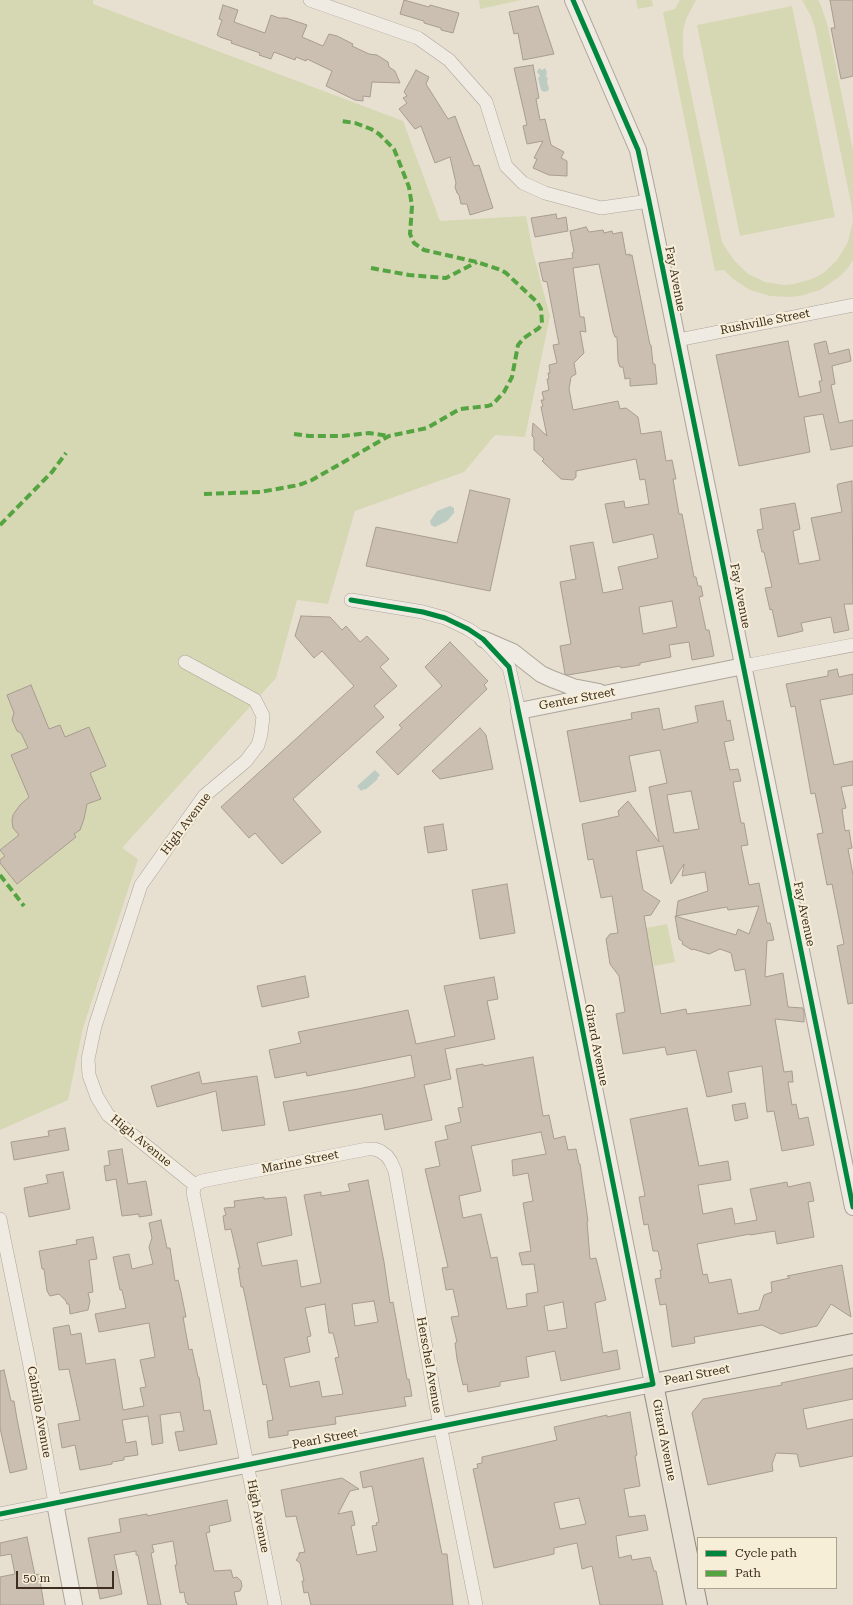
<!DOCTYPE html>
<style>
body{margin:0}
#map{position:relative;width:853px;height:1605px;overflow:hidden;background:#e7e0d1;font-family:"Roboto Serif",serif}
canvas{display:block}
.legend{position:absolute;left:697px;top:1537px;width:140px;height:52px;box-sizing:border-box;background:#f7eed8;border:1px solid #ada18e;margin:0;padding:5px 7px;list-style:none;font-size:12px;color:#3d2e20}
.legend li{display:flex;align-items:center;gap:8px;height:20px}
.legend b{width:20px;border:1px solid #ada18e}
.scale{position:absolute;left:16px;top:1571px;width:98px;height:18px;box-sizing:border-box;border:2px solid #3d2e20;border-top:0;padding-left:5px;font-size:12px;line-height:14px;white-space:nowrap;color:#3d2e20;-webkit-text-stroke:3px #f7eed8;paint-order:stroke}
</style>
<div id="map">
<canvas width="853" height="1605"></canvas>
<ul class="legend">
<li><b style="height:5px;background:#00873e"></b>Cycle path</li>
<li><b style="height:5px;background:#54a441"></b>Path</li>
</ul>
<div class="scale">50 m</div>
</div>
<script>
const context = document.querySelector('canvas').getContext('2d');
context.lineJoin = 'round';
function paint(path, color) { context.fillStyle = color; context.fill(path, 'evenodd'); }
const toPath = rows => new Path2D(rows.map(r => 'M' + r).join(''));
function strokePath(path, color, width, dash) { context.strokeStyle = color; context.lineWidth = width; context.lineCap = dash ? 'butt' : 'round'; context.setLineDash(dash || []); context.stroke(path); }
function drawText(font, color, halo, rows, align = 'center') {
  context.font = font + ' "Roboto Serif",serif'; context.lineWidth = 4; context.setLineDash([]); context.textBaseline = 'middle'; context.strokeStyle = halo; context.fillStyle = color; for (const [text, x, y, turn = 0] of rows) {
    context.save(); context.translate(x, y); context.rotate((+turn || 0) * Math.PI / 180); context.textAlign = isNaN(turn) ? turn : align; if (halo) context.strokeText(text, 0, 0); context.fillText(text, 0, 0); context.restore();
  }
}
paint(toPath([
 [0,0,93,0,93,4,403,121,440,221,526,216,533,252,550,316,525,437,495,435,464,472,355,511,328,604,297,600,276,678,122,848,138,859,83,1028,68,1100,0,1130],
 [479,0,521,0,480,9],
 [636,0,652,0,653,6,638,9],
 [680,0,696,0,686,19,683,31,683,54,722,242,733,259,748,274,765,282,784,285,794,284,812,279,822,274,830,267,837,260,848,242,853,221,851,203,815,28,811,16,802,0,818,0,820,3,828,27,853,150,853,260,848,268,839,277,820,290,800,296,790,297,770,296,750,290,733,279,724,270,715,271,663,12,675,9],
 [792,6,835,217,740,236,697,25],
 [667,924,675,962,654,966,646,928]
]), '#d6d7b3');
paint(toPath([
 [539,68,542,70,545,68,547,72,546,77,548,78,547,82,549,88,548,91,544,92,541,90,538,78,540,76,537,72],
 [450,506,454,508,454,513,447,521,435,527,431,525,430,521,437,511],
 [375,770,380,775,377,778,378,779,365,790,364,789,361,791,357,786]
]), '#bcccc2');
const building = toPath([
 [404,0,429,7,430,5,459,13,453,33,441,30,441,28,424,23,424,21,400,14,404,0],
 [830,0,853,0,853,76,841,79,831,28,835,28,830,0],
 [223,5,238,10,234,22,265,33,271,15,279,18,286,18,307,25,302,37,323,46,329,34,337,36,353,44,352,46,369,54,377,55,388,62,389,67,395,71,400,83,372,82,370,97,363,96,363,101,355,100,326,86,332,71,307,59,306,61,296,57,295,60,274,52,271,59,259,55,260,53,231,43,232,41,220,37,217,35,222,20,219,19,223,5],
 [538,6,554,54,523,60,518,33,514,34,509,12,538,6],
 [533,65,539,98,536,99,540,120,545,119,551,145,564,152,561,158,567,161,567,176,549,175,533,168,537,159,534,158,543,141,527,144,523,126,527,125,514,68,533,65],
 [416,70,429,77,426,84,448,119,455,116,474,166,479,165,493,208,470,215,467,204,461,204,459,195,457,193,455,187,456,183,450,157,435,163,421,126,415,129,399,109,407,103,403,98,407,96,404,92,416,70],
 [556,214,557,219,566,217,568,231,535,237,531,218,556,214],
 [586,227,589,232,603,230,604,233,612,231,613,234,622,232,626,255,630,254,630,256,632,255,650,345,651,345,653,364,655,364,657,384,630,386,630,378,625,379,623,367,620,367,618,361,617,337,615,337,613,332,599,264,573,268,580,317,584,317,586,332,580,331,584,353,574,363,576,374,571,377,569,389,573,410,618,401,620,409,626,408,638,417,641,434,661,431,666,461,672,460,676,479,673,479,679,514,682,514,694,577,696,577,698,586,701,586,703,596,699,597,706,630,709,630,714,656,692,660,689,642,669,645,671,657,640,663,640,665,621,668,620,666,568,675,565,674,560,646,571,644,560,582,576,579,570,546,593,542,603,593,623,589,618,567,658,558,653,534,613,543,605,504,624,501,625,508,649,504,645,479,640,480,636,459,576,471,576,477,573,480,561,479,542,461,544,459,534,450,534,438,532,436,533,423,547,436,541,407,543,406,541,400,544,400,542,392,549,390,547,379,549,379,548,373,550,373,549,365,557,363,553,345,559,344,547,282,543,281,539,263,573,258,572,253,574,252,570,231,586,227],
 [672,601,677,627,643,634,639,607,672,601],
 [788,341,799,397,821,392,819,381,822,381,814,344,826,341,829,354,849,349,851,361,832,366,835,384,831,385,839,423,853,420,853,446,831,450,823,414,804,417,810,452,739,466,716,355,788,341],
 [852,481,853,604,844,604,849,630,834,633,831,617,801,623,803,631,778,637,772,609,770,610,765,588,772,587,764,552,762,552,757,530,763,529,760,509,795,503,800,529,793,531,799,564,820,560,811,518,842,512,837,486,838,484,852,481],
 [470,490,510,499,490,591,366,566,376,527,457,543,470,490],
 [301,616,330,617,342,630,346,626,360,642,367,636,389,659,380,667,397,686,374,706,384,717,293,799,321,832,282,864,255,833,249,838,221,807,354,686,322,651,314,658,295,636,301,616],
 [450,642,488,681,484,685,487,689,398,775,376,752,402,728,399,725,442,686,425,667,450,642],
 [837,669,839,677,853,674,853,694,820,700,834,765,853,761,853,785,841,787,846,808,842,809,845,831,849,830,852,848,848,849,853,875,853,1003,848,1004,837,946,844,944,832,884,827,885,817,834,823,833,815,793,811,794,795,706,791,707,786,684,828,676,828,671,837,669],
 [31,685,49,729,60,725,65,737,89,727,106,766,90,773,101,799,87,804,84,819,80,830,74,834,76,837,17,884,0,863,0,860,5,856,0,850,19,835,13,828,12,821,13,815,20,805,29,797,11,755,28,748,21,733,17,731,12,720,14,713,7,695,31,685],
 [723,701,727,721,730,720,734,740,724,742,730,770,738,769,741,781,733,782,741,823,744,823,748,845,741,846,749,885,759,883,767,923,770,923,774,940,767,941,765,977,783,973,788,1007,803,1008,804,1012,804,1022,775,1019,784,1072,792,1071,793,1082,788,1082,792,1105,796,1104,799,1119,808,1117,814,1145,782,1151,774,1111,767,1112,762,1066,728,1072,732,1092,707,1097,696,1050,667,1055,665,1047,623,1054,616,1014,625,1012,619,976,610,964,606,939,610,934,618,933,612,896,601,898,593,859,588,860,582,824,619,816,618,811,628,801,659,842,649,787,667,783,660,750,629,756,636,791,580,802,567,731,632,719,631,713,659,708,663,730,698,722,695,706,723,701],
 [691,791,699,829,674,833,667,795,691,791],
 [663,846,671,884,684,864,682,876,705,872,708,891,678,901,676,916,727,907,728,910,759,906,749,934,738,929,736,935,675,916,679,939,683,942,682,944,692,950,693,949,709,954,720,949,731,953,735,971,745,969,751,1005,687,1014,686,1009,661,1014,644,916,651,915,660,901,643,890,636,851,663,846],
 [480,728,486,735,493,769,440,779,432,771,480,728],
 [443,824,447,850,428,853,424,827,443,824],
 [507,884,515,933,480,939,472,890,507,884],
 [305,976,309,997,262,1007,257,986,305,976],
 [494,977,498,999,487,1001,495,1039,445,1049,451,1079,424,1085,432,1120,385,1130,382,1114,289,1131,283,1102,358,1089,415,1077,411,1055,307,1076,306,1072,275,1078,269,1050,301,1043,298,1032,408,1010,416,1044,455,1036,444,986,494,977],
 [533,1057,543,1116,549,1115,554,1139,565,1136,568,1150,576,1149,579,1164,580,1164,588,1221,587,1221,590,1259,596,1258,606,1300,595,1303,603,1353,617,1350,620,1369,561,1381,555,1351,526,1357,529,1377,500,1382,500,1386,468,1392,467,1384,463,1385,457,1359,455,1343,457,1342,451,1317,459,1316,453,1289,446,1290,442,1268,448,1267,425,1169,440,1166,435,1142,448,1139,445,1126,461,1122,458,1108,463,1107,456,1069,483,1064,484,1066,533,1057],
 [541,1132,546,1154,512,1160,513,1176,528,1173,533,1201,523,1203,531,1251,519,1253,522,1265,534,1264,538,1292,526,1294,527,1306,507,1309,497,1257,491,1258,481,1214,463,1218,459,1196,481,1191,471,1146,541,1132],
 [563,1302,567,1328,548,1331,544,1306,563,1302],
 [199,1072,202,1084,257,1076,265,1125,222,1131,216,1091,157,1107,151,1086,199,1072],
 [745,1103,748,1118,735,1121,732,1105,745,1103],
 [687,1108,699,1166,728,1161,731,1180,698,1185,703,1214,732,1208,735,1224,757,1220,750,1189,787,1182,788,1187,810,1182,814,1201,808,1202,814,1237,777,1244,775,1231,750,1235,750,1234,697,1244,703,1275,707,1274,709,1283,731,1279,738,1314,759,1310,764,1295,772,1292,771,1282,790,1278,787,1276,842,1265,851,1317,831,1304,817,1326,781,1334,762,1325,694,1337,695,1343,672,1347,666,1304,660,1305,655,1279,661,1278,660,1270,662,1270,658,1251,653,1251,648,1224,644,1225,639,1197,645,1196,630,1119,687,1108],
 [65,1128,69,1150,14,1160,11,1142,49,1136,48,1131,65,1128],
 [122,1149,128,1184,146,1181,152,1215,139,1217,139,1214,122,1216,116,1179,106,1181,104,1166,110,1165,108,1151,122,1149],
 [63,1172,70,1209,29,1217,24,1188,48,1183,46,1175,63,1172],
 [368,1180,384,1262,390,1303,393,1302,407,1379,409,1379,412,1396,404,1397,406,1406,335,1417,336,1424,288,1431,288,1435,269,1438,267,1421,273,1420,266,1384,263,1385,246,1301,243,1287,241,1287,238,1268,240,1268,231,1229,225,1230,223,1216,226,1215,224,1208,235,1207,234,1201,264,1197,264,1199,286,1197,292,1235,257,1243,262,1266,297,1260,301,1287,321,1283,304,1195,321,1192,321,1196,350,1191,348,1184,368,1180],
 [374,1301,378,1322,355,1326,352,1304,374,1301],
 [325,1304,329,1333,333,1333,339,1357,335,1358,343,1394,322,1397,319,1381,290,1387,284,1358,310,1352,307,1337,311,1336,305,1308,325,1304],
 [161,1220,167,1248,170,1248,175,1281,178,1280,181,1292,186,1317,183,1317,189,1350,192,1349,198,1377,199,1377,204,1411,210,1410,217,1444,179,1451,175,1432,184,1431,180,1412,160,1415,163,1443,152,1445,148,1416,122,1420,126,1443,136,1441,138,1455,124,1457,124,1460,112,1462,112,1464,80,1470,75,1445,62,1448,58,1424,80,1420,69,1369,59,1370,53,1328,69,1325,71,1335,81,1333,86,1364,115,1359,123,1410,144,1406,140,1388,146,1387,140,1360,155,1357,149,1323,99,1332,95,1314,126,1308,122,1290,120,1290,113,1257,129,1254,132,1269,153,1264,149,1247,152,1238,149,1223,161,1220],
 [93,1237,97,1259,89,1260,93,1292,88,1293,90,1301,88,1310,70,1314,69,1304,67,1304,66,1301,59,1294,50,1296,47,1291,44,1269,42,1269,39,1251,77,1244,76,1240,93,1237],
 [853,1368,853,1399,803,1409,807,1429,853,1419,853,1456,800,1467,797,1454,776,1453,772,1464,773,1471,708,1485,692,1413,703,1399,782,1385,781,1383,853,1368],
 [4,1370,11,1401,14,1401,17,1419,27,1469,10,1473,0,1428,0,1371,4,1370],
 [630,1412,637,1455,635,1456,640,1486,624,1489,629,1517,645,1515,648,1530,616,1536,619,1558,631,1555,632,1560,650,1557,654,1571,656,1571,663,1605,600,1605,592,1566,582,1569,577,1543,554,1548,554,1554,494,1568,473,1469,478,1468,477,1464,482,1463,482,1457,557,1440,554,1427,607,1415,607,1417,630,1412],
 [579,1498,586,1524,560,1529,554,1503,579,1498],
 [423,1458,442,1554,447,1554,453,1605,311,1605,308,1592,304,1593,302,1581,304,1581,300,1563,296,1560,299,1556,299,1553,305,1552,296,1516,286,1517,281,1490,342,1478,359,1489,350,1491,338,1514,352,1511,355,1525,351,1526,357,1555,377,1551,372,1526,377,1525,376,1523,379,1522,372,1486,363,1488,360,1472,423,1458],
 [227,1500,231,1521,209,1526,210,1532,206,1533,214,1571,231,1570,233,1578,237,1577,241,1581,242,1586,240,1591,234,1592,237,1605,188,1605,188,1603,186,1603,184,1592,180,1593,175,1565,177,1565,173,1541,152,1545,154,1552,151,1553,161,1605,148,1605,138,1555,136,1555,136,1551,114,1555,122,1594,100,1599,88,1538,121,1532,119,1519,147,1514,147,1516,227,1500],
 [27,1537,35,1575,39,1574,44,1605,0,1605,0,1577,15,1574,11,1554,0,1556,0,1543,27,1537]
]);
paint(building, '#cbbfb2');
strokePath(building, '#a89c90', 1);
const minor = toPath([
 [310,0,418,38,449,60,486,102,506,166,523,183,545,193,601,208,649,201],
 [678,340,853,305],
 [351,600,423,612,445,618,468,629,483,639,509,667,519,711],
 [185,662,255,700,263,716,261,734,258,745,246,761,204,796,141,885,95,1026,88,1059,89,1075,97,1097,108,1115,195,1185],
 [744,666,853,645],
 [195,1185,202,1181,367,1149,374,1149,380,1151,387,1156,391,1162,395,1171,436,1405,476,1605],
 [195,1185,193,1192,275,1605],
 [0,1219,29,1361,55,1503,0,1514]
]);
const tertiary = toPath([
 [573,0,638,150,649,201,853,1207],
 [483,639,513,652,541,674,552,679,573,687,599,692],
 [74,1605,55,1503,653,1384,519,711,744,666]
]);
const primary = toPath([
 [697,1605,653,1384,853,1344]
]);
strokePath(minor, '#ada599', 14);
strokePath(tertiary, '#ada599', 18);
strokePath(primary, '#928b80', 22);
strokePath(minor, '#efebe3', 13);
strokePath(tertiary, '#efebe3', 16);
strokePath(primary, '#e6e1d4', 20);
strokePath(toPath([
 [371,268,409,275,446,278,477,262],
 [294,434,309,436,342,436,369,433,389,436],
 [204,494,260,492,299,485,312,480,389,436,427,428,460,409,488,406,493,404,504,392,512,377,518,345,524,338,539,328,542,323,541,309,537,302,506,273,501,270,477,262,424,250,414,243,410,234,412,206,409,187,394,149,379,134,371,129,355,123,341,121],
 [0,525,52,472,66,453],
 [0,875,24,906]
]), '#54a441', 4, [8, 4]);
strokePath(toPath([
 [573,0,638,150,649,201,853,1207],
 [0,1514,653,1384,530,766,509,667,483,639,468,629,445,618,423,612,351,600]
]), '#00873e', 5);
drawText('12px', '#3d2e20', '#f7eed8', [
 ["Fay Avenue",675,279,79],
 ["Rushville Street",765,322,-11],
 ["Fay Avenue",740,596,79],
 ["Genter Street",577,699,-11],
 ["High Avenue",186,824,-53],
 ["Fay Avenue",804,914,78],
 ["Girard Avenue",596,1045,79],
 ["High Avenue",141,1141,39],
 ["Marine Street",300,1162,-11],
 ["Herschel Avenue",429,1365,80],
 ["Pearl Street",697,1375,-11],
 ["Cabrillo Avenue",39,1412,80],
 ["Pearl Street",325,1439,-11],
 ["Girard Avenue",664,1440,79],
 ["High Avenue",258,1516,79]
]);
</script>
